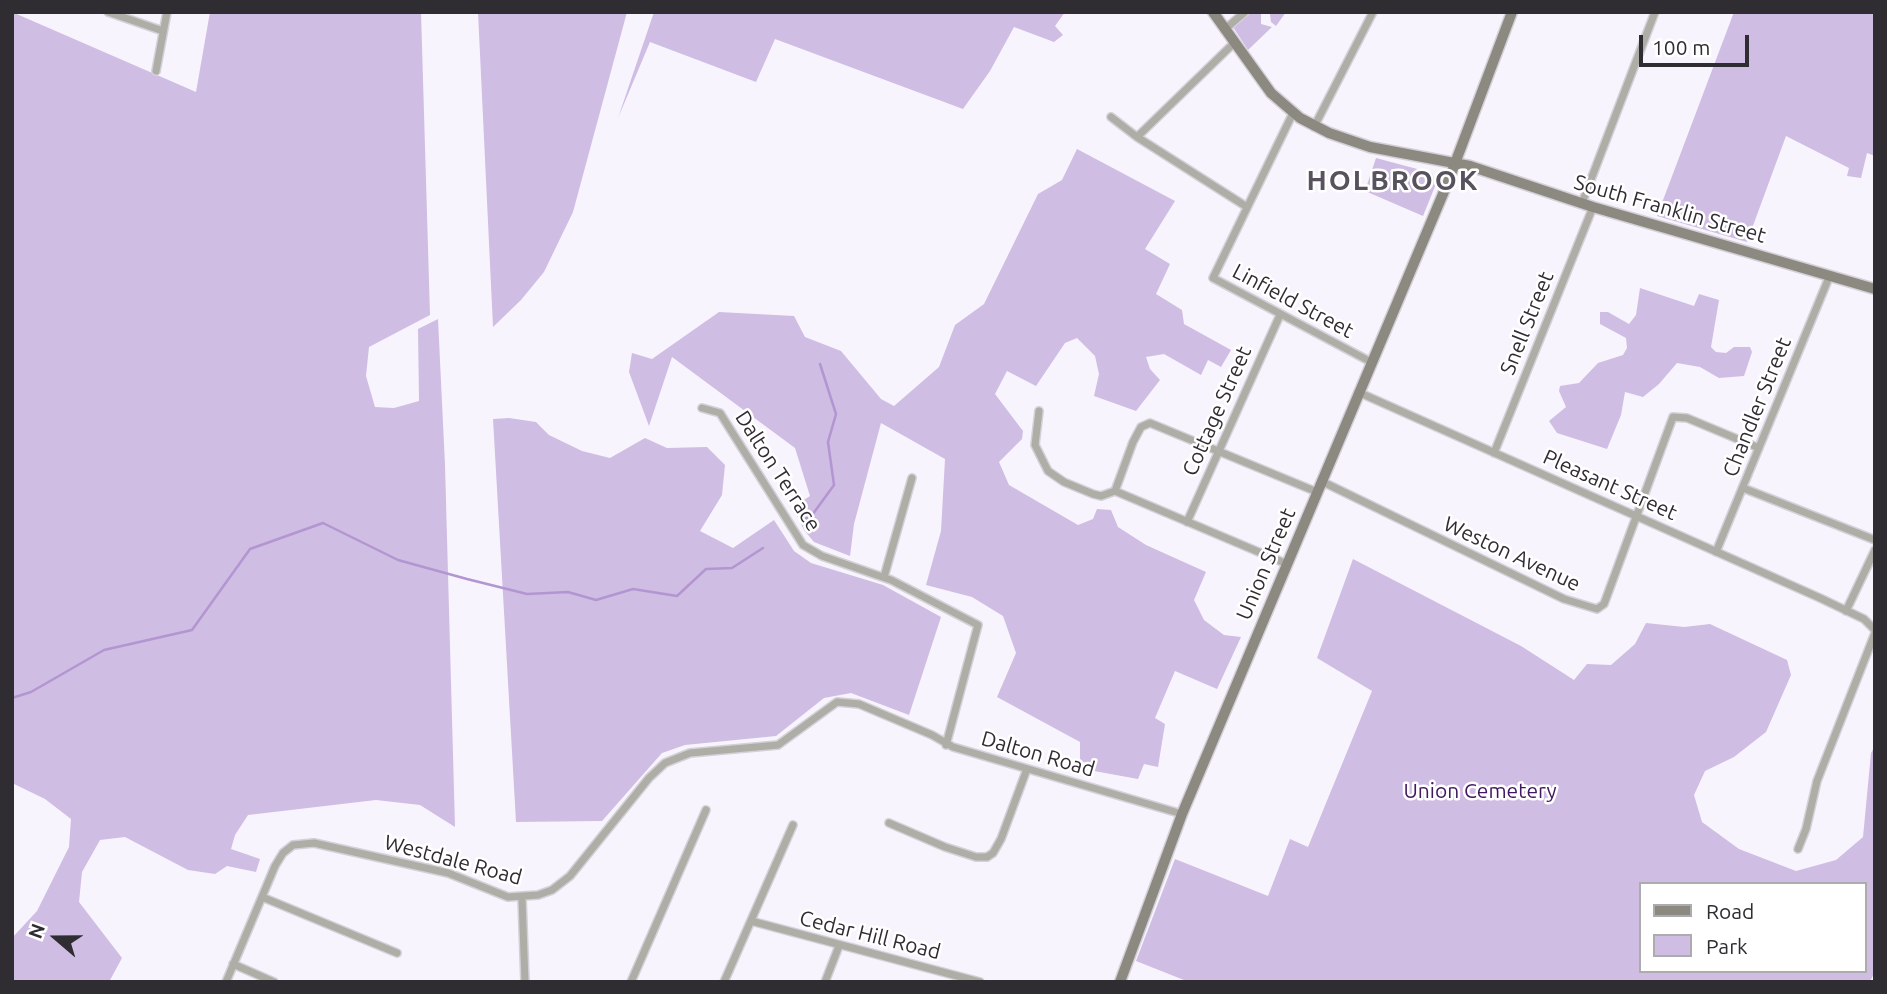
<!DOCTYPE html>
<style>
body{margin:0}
#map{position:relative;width:1887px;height:994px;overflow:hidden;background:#f8f4fd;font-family:Ubuntu,sans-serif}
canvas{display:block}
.frame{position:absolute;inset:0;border:14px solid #2f2c32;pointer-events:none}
.legend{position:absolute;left:1639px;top:882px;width:228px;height:91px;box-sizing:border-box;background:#fff;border:2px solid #acabad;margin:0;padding:9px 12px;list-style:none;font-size:21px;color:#2f2c32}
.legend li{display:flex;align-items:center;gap:14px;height:35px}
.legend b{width:35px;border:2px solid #acabad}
.north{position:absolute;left:21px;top:903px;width:70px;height:70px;-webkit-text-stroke:5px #fff;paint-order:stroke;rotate:290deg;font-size:19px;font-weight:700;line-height:28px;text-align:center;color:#2f2c32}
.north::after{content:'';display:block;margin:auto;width:24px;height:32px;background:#2f2c32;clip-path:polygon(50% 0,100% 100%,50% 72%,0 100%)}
.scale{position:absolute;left:1639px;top:35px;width:110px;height:32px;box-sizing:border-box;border:4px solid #2f2c32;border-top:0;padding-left:9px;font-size:21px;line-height:24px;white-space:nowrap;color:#2f2c32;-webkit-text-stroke:5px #fff;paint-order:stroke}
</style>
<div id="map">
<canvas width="1887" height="994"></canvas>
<div class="frame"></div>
<ul class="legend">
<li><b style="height:9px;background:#8b8980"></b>Road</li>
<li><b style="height:19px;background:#cfbde4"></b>Park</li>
</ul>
<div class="north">N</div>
<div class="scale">100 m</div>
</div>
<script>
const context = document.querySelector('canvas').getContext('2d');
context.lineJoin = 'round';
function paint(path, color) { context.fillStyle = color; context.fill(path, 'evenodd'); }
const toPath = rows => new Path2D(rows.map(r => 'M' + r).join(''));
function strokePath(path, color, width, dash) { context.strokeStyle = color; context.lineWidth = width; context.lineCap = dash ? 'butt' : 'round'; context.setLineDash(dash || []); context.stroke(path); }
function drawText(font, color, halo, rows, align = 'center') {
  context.font = font + ' Ubuntu,sans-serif'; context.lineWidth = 5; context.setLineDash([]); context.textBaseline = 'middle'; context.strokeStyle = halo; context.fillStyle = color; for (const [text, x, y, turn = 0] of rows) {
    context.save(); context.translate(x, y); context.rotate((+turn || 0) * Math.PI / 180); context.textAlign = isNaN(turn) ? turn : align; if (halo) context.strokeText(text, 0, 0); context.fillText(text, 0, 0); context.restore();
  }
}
paint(toPath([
 [12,12,196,92,210,12,421,12,430,315,369,347,366,376,375,407,394,408,419,401,418,329,438,319,445,465,455,827,420,805,376,800,248,815,235,835,231,849,260,859,256,872,227,866,215,874,188,870,125,837,100,840,82,872,79,902,122,958,109,982,12,982,12,938,37,911,69,847,71,819,45,799,12,783],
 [478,12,627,12,573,212,544,272,521,300,493,327],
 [654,12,1065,12,1055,26,1063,35,1054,42,1014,27,990,71,963,109,775,39,756,82,650,42,618,118],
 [1251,12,1286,12,1276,26,1271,22,1270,14,1261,14,1261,24,1272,27,1248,50,1233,27],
 [1734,12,1875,12,1875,156,1867,153,1861,178,1847,176,1849,168,1786,136,1747,242,1657,216],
 [1077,149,1175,201,1145,249,1170,264,1156,294,1182,310,1184,324,1231,350,1221,367,1208,360,1201,375,1164,354,1146,357,1150,369,1160,380,1136,411,1094,396,1099,374,1095,356,1077,338,1065,343,1036,386,1007,371,995,394,1023,431,1022,439,999,462,1009,485,1078,525,1093,519,1097,509,1111,510,1118,527,1146,545,1206,572,1194,600,1204,620,1224,635,1241,637,1217,689,1175,671,1155,718,1165,724,1158,767,1144,764,1138,779,1094,771,1080,759,1080,742,997,697,1016,653,1003,616,972,597,926,585,941,531,945,459,881,423,854,524,850,556,814,542,804,530,793,507,810,496,795,448,672,357,649,426,629,372,632,353,652,359,719,312,794,316,805,337,841,351,881,399,894,406,939,367,955,325,984,304,1038,194,1062,180],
 [1376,158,1432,173,1436,184,1423,216,1365,191],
 [1640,288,1694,306,1699,294,1719,300,1711,347,1716,352,1726,353,1734,347,1750,347,1752,352,1744,376,1719,378,1700,367,1677,363,1659,384,1643,397,1625,392,1621,415,1607,449,1557,433,1549,421,1566,407,1559,391,1560,386,1579,383,1598,363,1623,355,1627,348,1626,338,1600,324,1600,312,1608,312,1629,324,1636,315],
 [509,418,536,422,549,435,582,451,610,458,645,438,667,448,707,447,725,465,722,495,700,531,733,548,774,520,794,551,811,563,883,585,941,617,909,715,851,693,824,698,776,736,685,745,662,753,602,821,516,822,493,419],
 [1353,559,1521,646,1574,680,1587,664,1611,665,1635,644,1646,623,1684,627,1710,624,1787,660,1791,675,1766,732,1734,757,1705,771,1694,795,1702,822,1739,849,1796,871,1836,860,1863,837,1871,753,1875,746,1875,971,1870,982,1189,982,1136,961,1175,859,1268,896,1290,839,1308,847,1372,691,1317,658],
 [1640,884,1864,884,1864,971,1640,971]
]), '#cfbde4');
strokePath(toPath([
 [802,519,810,518,834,485,828,442,836,414,820,364],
 [12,698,31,692,104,650,192,630,250,549,323,523,398,560,467,579,527,594,568,592,596,600,633,589,677,596,706,569,732,568,763,548]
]), '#b396d1', 2.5);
const minor = toPath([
 [108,12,163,31],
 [1224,30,1245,12],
 [156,71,167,12],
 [1293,113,1213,278,1371,362],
 [1111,117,1137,137,1247,207],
 [1314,127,1373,12],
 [1137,137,1233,44],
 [1582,203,1655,12],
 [1358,392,1820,598,1864,619,1875,630],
 [702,408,720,413,803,545,822,556,891,580,978,625,946,745],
 [1039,411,1035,445,1048,471,1064,482,1093,494,1101,496,1115,491],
 [1494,453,1593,207],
 [1321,481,1564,599,1597,609,1604,604,1673,417,1687,418,1759,448],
 [1743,488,1875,540],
 [1115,491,1133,442,1141,427,1150,423,1317,492],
 [1115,491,1287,564],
 [1187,522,1280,315],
 [1716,552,1830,275],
 [884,577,912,478],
 [1846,611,1875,550],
 [889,823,945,847,976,857,987,857,993,853,1001,839,1027,769],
 [1798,849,1806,829,1817,781,1875,633],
 [262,897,397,953],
 [522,898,525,982],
 [751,921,980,982],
 [233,964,274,982],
 [226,982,275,866,283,853,293,845,314,843,448,873,508,897,538,895,552,890,570,876,649,778,665,763,690,753,778,745,837,702,859,704,932,735,953,747,1182,814],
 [631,982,706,810],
 [724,982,793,825],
 [825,982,839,946]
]);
const secondary = toPath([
 [1213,12,1271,93,1300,118,1329,133,1370,147,1470,166,1593,207,1875,289],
 [1120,982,1182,814,1448,182,1512,12]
]);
strokePath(minor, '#d4d0d8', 10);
strokePath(secondary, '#d4d0d8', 13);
strokePath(minor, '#aeada6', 7);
strokePath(secondary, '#8b8980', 10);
drawText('21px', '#2f2c32', '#fff', [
 ["South Franklin Street",1670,209,16],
 ["Linfield Street",1293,301,28],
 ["Snell Street",1527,323,-68],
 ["Chandler Street",1757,407,-68],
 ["Cottage Street",1217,411,-66],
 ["Dalton Terrace",778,471,57],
 ["Pleasant Street",1610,485,24],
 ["Weston Avenue",1512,554,25],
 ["Union Street",1266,564,-67],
 ["Dalton Road",1038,754,16],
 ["Westdale Road",453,860,15],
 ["Cedar Hill Road",870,935,14]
]);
drawText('21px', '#40185f', '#fff', [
 ["Union Cemetery",1480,791]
]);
context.letterSpacing = '2px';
drawText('bold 28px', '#57525e', '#fff', [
 ["HOLBROOK",1393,181]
]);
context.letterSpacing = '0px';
</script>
